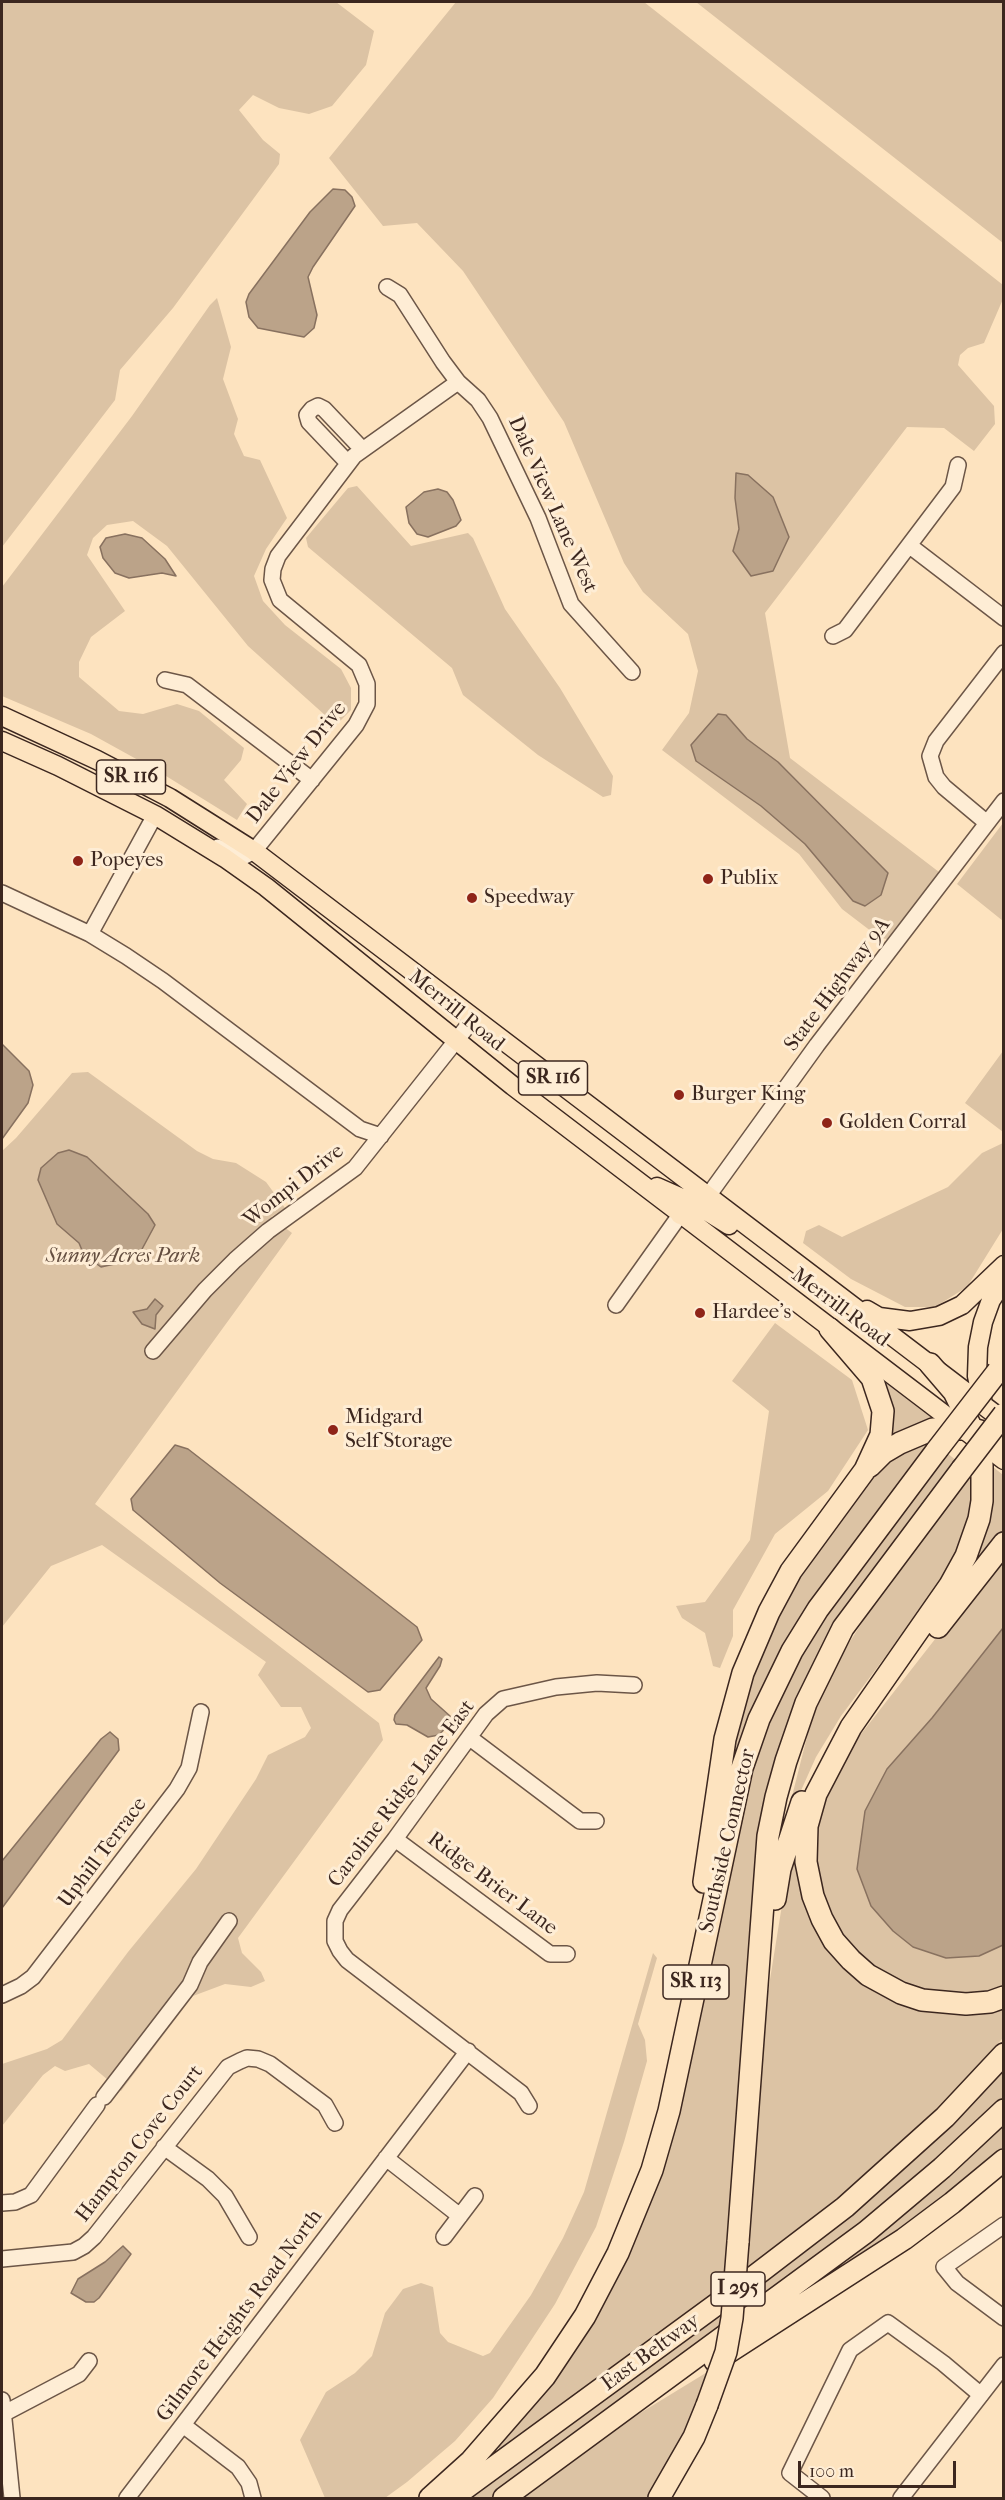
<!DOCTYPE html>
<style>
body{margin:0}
#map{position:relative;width:1005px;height:2500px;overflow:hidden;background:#fde3bf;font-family:"IM FELL French Canon",serif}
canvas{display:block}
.frame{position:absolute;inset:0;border:3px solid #3c271f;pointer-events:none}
.scale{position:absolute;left:798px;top:2461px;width:158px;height:27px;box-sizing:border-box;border:3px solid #3c271f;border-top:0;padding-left:8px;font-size:18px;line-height:21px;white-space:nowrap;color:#3c271f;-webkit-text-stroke:4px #feedd5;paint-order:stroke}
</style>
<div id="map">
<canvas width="1005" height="2500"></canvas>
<div class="frame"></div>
<div class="scale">100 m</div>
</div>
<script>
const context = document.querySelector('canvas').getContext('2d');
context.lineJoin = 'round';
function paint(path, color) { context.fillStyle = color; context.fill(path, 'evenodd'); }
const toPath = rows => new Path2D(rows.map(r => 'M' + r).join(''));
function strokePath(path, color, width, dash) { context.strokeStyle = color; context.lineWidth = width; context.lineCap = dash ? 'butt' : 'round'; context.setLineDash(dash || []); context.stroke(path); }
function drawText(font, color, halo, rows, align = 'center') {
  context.font = font + ' "IM FELL French Canon",serif'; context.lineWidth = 6; context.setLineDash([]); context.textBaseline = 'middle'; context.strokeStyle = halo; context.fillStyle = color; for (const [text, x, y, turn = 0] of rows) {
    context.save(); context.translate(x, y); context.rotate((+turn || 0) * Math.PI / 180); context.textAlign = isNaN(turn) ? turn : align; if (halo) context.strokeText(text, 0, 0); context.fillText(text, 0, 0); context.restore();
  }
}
paint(toPath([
 [2,2,336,2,374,31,366,65,332,106,309,114,279,108,253,95,239,110,263,140,280,154,279,164,173,308,120,370,115,400,2,547],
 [456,2,644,2,1003,285,1003,299,984,343,968,348,960,355,958,365,994,406,995,424,974,451,944,428,907,427,765,613,790,758,939,872,887,939,880,938,842,909,799,854,662,750,689,713,698,671,688,634,643,592,624,563,564,422,463,271,417,223,383,226,329,158],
 [773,497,789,537,773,571,733,551,739,529],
 [726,715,747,739,778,762,853,901,805,844,761,806,696,761,691,745],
 [696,2,1003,2,1003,243],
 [217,298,231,347,223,379,238,419,234,434,244,456,260,460,287,518,266,549,254,576,263,601,285,625,341,669,351,688,351,710,336,725,248,646,167,546,133,521,107,525,93,538,87,555,125,611,91,637,79,662,79,677,119,711,143,714,177,704,199,711,244,748,241,760,224,780,247,804,237,820,158,771,91,734,2,696,2,587,132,416,210,305],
 [357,486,411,546,468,533,473,538,505,609,560,688,613,776,611,795,603,797,538,755,463,695,452,668,308,547,306,538,348,488],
 [1003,823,1003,921,957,884],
 [1003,1051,1003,1132,965,1103],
 [88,1072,197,1151,213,1159,236,1163,266,1182,285,1208,271,1217,292,1233,95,1504,379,1723,383,1740,238,1938,242,1953,261,1972,265,1981,251,1987,225,1984,193,1996,121,2091,89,2064,65,2071,55,2066,43,2075,2,2126,2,2064,47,2049,62,2040,128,1952,196,1869,256,1779,268,1755,305,1737,311,1728,301,1707,281,1707,258,1675,266,1662,102,1545,51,1566,2,1627,2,1151,16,1138,72,1073],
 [1003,1143,1003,1229,967,1287,935,1307,905,1307,851,1279,803,1243,806,1231,819,1225,842,1237,948,1187,982,1153],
 [775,1323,852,1380,868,1430,828,1491,775,1534,733,1610,733,1636,720,1668,713,1666,705,1633,682,1618,676,1606,705,1602,750,1540,769,1411,732,1381],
 [882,1379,884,1380,936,1419,891,1437],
 [934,1436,830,1576,780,1653,755,1704,727,1787,743,1697,784,1598,878,1467],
 [947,1453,957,1461,783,1745,726,2286,501,2451,498,2447,543,2394,604,2301,627,2258,657,2188,681,2106,742,1804,767,1722,817,1626],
 [992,1466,1003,1475,1003,1538,982,1558,979,1552,991,1512],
 [977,1468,971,1531,941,1582,841,1716,816,1757,795,1804,788,1812,809,1729,820,1699,837,1662,870,1610],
 [1003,1552,1003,1628,932,1718,887,1769,913,1947,946,1958,979,1956,1003,1945,1003,1993,966,1998,898,1986,850,1951,814,1883,816,1815,854,1743],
 [795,1846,804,1886,874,1986,1003,2004,1003,2038,935,2110,899,2145,837,2200,747,2268,767,1998,787,1874],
 [653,1953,657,1958,638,2024,645,2040,647,2061,624,2142,596,2227,555,2304,493,2398,455,2441,407,2482,385,2498,325,2498,300,2440,326,2392,355,2373,372,2356,385,2313,403,2289,421,2283,433,2287,440,2333,448,2342,483,2356,490,2353,531,2295,563,2238,584,2192],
 [1003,2066,1004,2103,938,2163,742,2314,745,2292],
 [1003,2126,1003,2154,854,2268,848,2260,948,2179],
 [723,2306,718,2335,493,2498,464,2498],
 [709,2371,691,2424,650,2498,515,2498,606,2434]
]), '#dcc3a4');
const water = toPath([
 [333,189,345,190,352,197,355,206,313,267,308,277,317,315,314,328,304,337,258,328,249,317,246,302,249,294,310,212,333,189],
 [736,473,748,475,773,497,789,537,773,571,751,576,733,551,739,529,735,498,736,473],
 [438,489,447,492,453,500,461,520,456,526,428,537,417,534,409,523,406,507,424,492,438,489],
 [125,534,142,538,165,559,176,576,162,573,129,578,115,573,103,558,100,547,106,538,125,534],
 [718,714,726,715,747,739,778,762,888,873,881,895,865,906,853,901,805,844,761,806,696,761,691,745,718,714],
 [2,1044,29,1071,33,1085,28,1103,2,1139,2,1044],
 [69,1150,87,1157,148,1214,155,1225,141,1251,128,1261,101,1267,84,1255,79,1243,57,1224,38,1180,41,1168,58,1153,69,1150],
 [155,1299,163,1306,156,1315,155,1329,142,1324,133,1312,147,1309,155,1299],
 [175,1445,188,1449,417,1627,422,1640,380,1690,368,1692,220,1583,133,1510,131,1499,175,1445],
 [1003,1628,1003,1945,979,1956,946,1958,913,1947,893,1931,871,1906,857,1869,865,1811,887,1769,932,1718,1003,1628],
 [439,1657,442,1659,440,1666,426,1688,431,1699,450,1716,448,1725,439,1735,428,1737,407,1725,396,1724,394,1720,395,1715,439,1657],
 [110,1732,118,1739,119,1750,2,1908,2,1861,101,1739,110,1732],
 [123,2246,131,2254,99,2298,94,2302,86,2302,71,2293,78,2279,105,2262,123,2246]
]);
paint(water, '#bba389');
strokePath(water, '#88715f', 1.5);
const minor = toPath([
 [387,287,400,295,443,362,458,382,478,400,490,418,538,518,571,604,632,672],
 [348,463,309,422,307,415,312,409,318,406,324,409,362,449],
 [910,546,1004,618],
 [833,636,845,630,953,487,958,465],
 [165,680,187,685,312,780],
 [987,823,944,787,936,777,930,756,936,741,1004,653],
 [218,847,245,856,254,851,356,725,367,704,367,684,359,665,280,600,272,580,273,569,278,556,354,456,458,382],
 [2,893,90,934,126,956,163,981,360,1129,381,1136],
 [90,934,155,815],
 [708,1196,817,1045,1004,801],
 [616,1305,680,1215],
 [153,1351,205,1290,235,1260,268,1231,355,1168,474,1018],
 [470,1738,580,1821,596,1821],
 [395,1839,550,1954,567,1954],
 [2,1995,21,1986,33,1977,177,1789,189,1768,201,1712],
 [104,2097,190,1985,200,1962,229,1921],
 [529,2106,521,2093,347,1960,340,1951,335,1941,335,1921,340,1910,395,1839,486,1714,503,1699,556,1687,597,1683,634,1685],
 [164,2147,208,2179,225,2196,249,2237],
 [386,2158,460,2216],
 [2,2203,15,2202,31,2195,97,2105],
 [1004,2225,944,2267,957,2283,1004,2318],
 [444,2237,475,2196],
 [2,2259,73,2252,84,2246,94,2237,228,2067,240,2061,247,2058,258,2059,270,2064,325,2105,335,2123],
 [2,2400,12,2498],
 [3,2414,79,2374,89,2361],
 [183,2425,238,2467,249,2483,253,2498],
 [127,2498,468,2051],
 [822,2498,790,2473,850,2350,888,2323,943,2363,981,2395],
 [901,2498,1004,2365]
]);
const major = toPath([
 [2,716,97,760,170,798,254,851,1004,1421],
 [2,741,58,766,155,815,225,858,266,887,513,1086,1004,1460],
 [657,1187,684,1199,708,1196],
 [680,1215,694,1209,705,1210,729,1225],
 [867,1310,879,1317,910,1321,939,1316,962,1305,1004,1265],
 [983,1404,977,1376,978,1347,983,1322,991,1300,1004,1280]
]);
const highway = toPath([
 [930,1364,954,1392,978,1441,982,1465,982,1501,979,1519,966,1556,950,1585,851,1727,816,1794,807,1826,806,1862,813,1896,822,1919,834,1941,851,1960,868,1975,901,1993,922,2000,966,2004,990,2002,1004,1997],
 [870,1466,883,1453,900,1443,933,1429,973,1429,1004,1438],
 [938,1627,1004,1543],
 [704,1882,725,1739,743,1673,769,1612,791,1571,865,1470,881,1435,883,1411,872,1378,830,1329],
 [775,1899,780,1869,802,1802],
 [738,2242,768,1836,776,1797,786,1761,806,1703,843,1628,962,1469],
 [715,2361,904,2239,952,2203,1004,2160],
 [430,2498,471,2461,545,2376,585,2316,618,2253,652,2170,669,2111,742,1768,759,1719,792,1651,818,1609,937,1450],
 [452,2498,743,2285,845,2207,945,2117,1004,2054],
 [504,2498,866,2232,942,2168,1004,2110],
 [659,2498,694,2437,707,2405]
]);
strokePath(minor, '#6c5647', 18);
strokePath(major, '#3c271f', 21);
strokePath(highway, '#3c271f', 24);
strokePath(minor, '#feedd5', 15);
strokePath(major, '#fde3bf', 18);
strokePath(highway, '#fde3bf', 21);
const highwayBridge = toPath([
 [937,1450,998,1371],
 [962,1469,1004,1414],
 [707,2405,726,2352,732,2318,738,2242]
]);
strokePath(highwayBridge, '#3c271f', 24, []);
strokePath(highwayBridge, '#fde3bf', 21);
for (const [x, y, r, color] of [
 [78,861,6,"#8f2418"],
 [708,879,6,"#8f2418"],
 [472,898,6,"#8f2418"],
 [679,1095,6,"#8f2418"],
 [827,1123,6,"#8f2418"],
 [700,1313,6,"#8f2418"],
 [333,1430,6,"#8f2418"]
]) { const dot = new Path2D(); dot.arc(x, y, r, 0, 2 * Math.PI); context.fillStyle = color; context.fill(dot); strokePath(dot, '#feedd5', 2); }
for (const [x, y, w] of [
 [131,777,69],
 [553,1078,69],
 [696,1982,66],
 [738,2289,54]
]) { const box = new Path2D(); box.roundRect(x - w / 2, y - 17, w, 34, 4.5); context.fillStyle = '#feedd5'; context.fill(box); strokePath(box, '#3c271f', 1.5); }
drawText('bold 20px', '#3c271f', null, [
 ["SR 116",131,777],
 ["SR 116",553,1078],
 ["SR 113",696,1982],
 ["I 295",738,2289]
]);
drawText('21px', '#3c271f', '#feedd5', [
 ["Dale View Lane West",552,505,66],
 ["Dale View Drive",297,763,-52],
 ["State Highway 9A",838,985,-53],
 ["Merrill Road",456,1011,39],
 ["Wompi Drive",294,1186,-38],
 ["Merrill Road",840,1308,37],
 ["Caroline Ridge Lane East",402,1794,-53],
 ["Southside Connector",728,1841,-77],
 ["Uphill Terrace",103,1853,-53],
 ["Ridge Brier Lane",492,1884,37],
 ["Hampton Cove Court",140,2144,-52],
 ["Gilmore Heights Road North",240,2316,-53],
 ["East Beltway",651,2353,-36]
]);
drawText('21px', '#3c271f', '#feedd5', [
 ["Popeyes",90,861],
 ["Publix",720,879],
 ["Speedway",484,898],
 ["Burger King",691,1095],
 ["Golden Corral",839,1123],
 ["Hardee's",712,1313],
 ["Midgard",345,1418],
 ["Self Storage",345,1442]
], 'left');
drawText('italic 21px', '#644e40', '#feedd5', [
 ["Sunny Acres Park",123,1257]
]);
</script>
